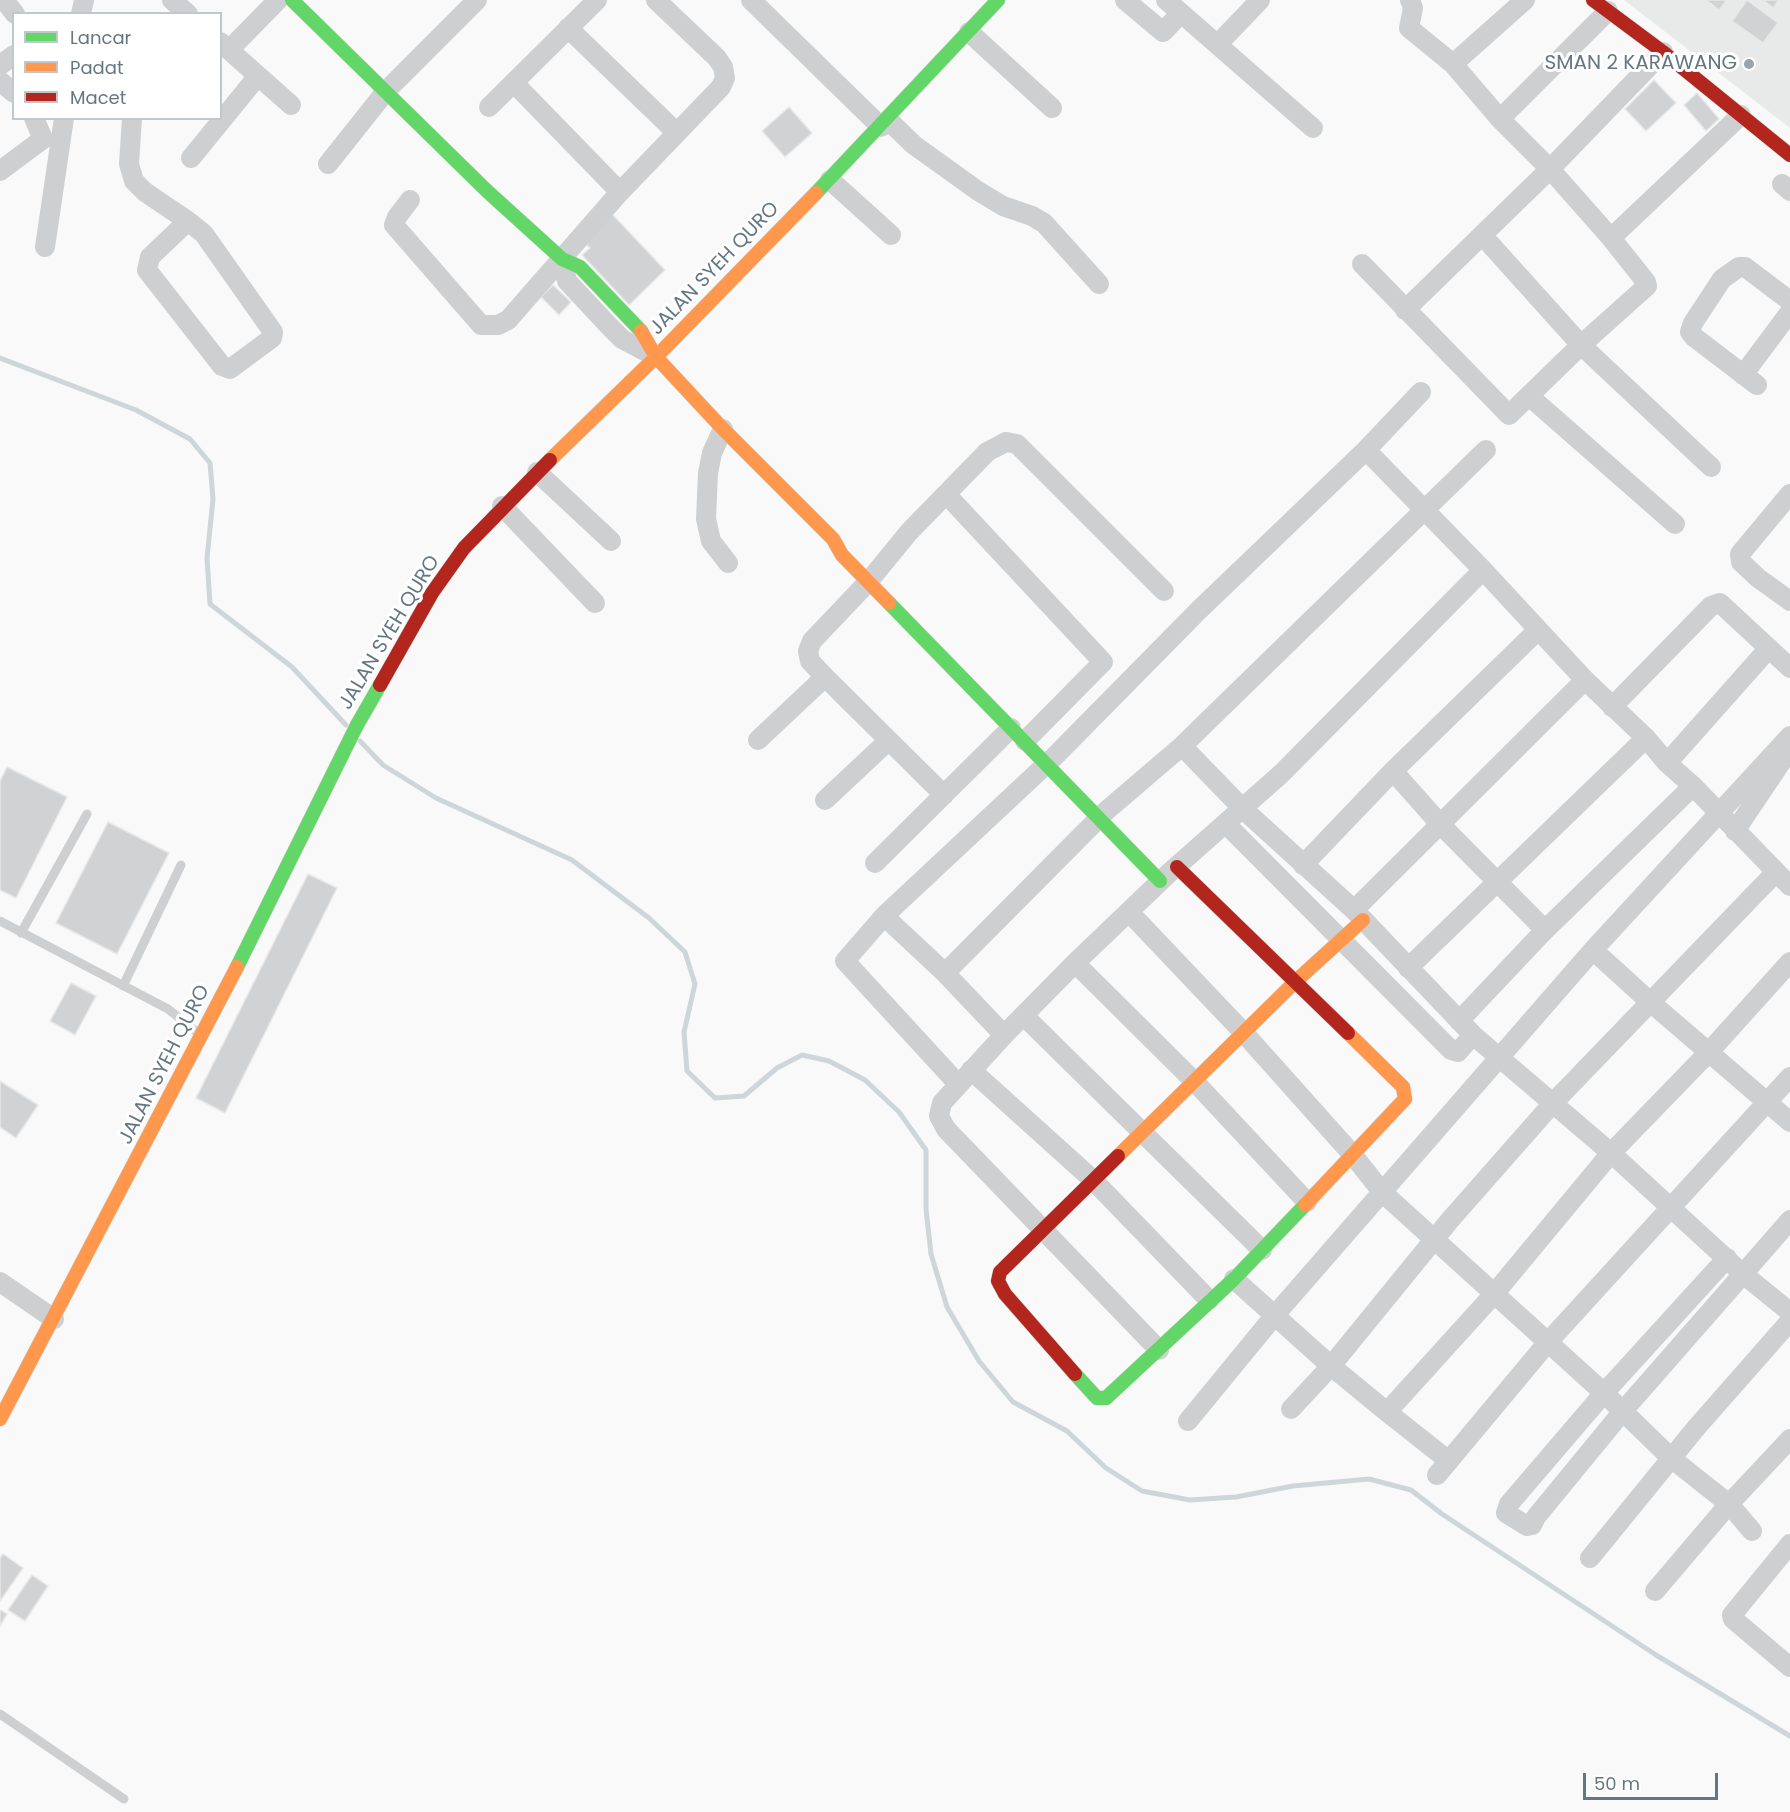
<!DOCTYPE html>
<style>
body{margin:0}
#map{position:relative;width:1790px;height:1812px;overflow:hidden;background:#f9f9f9;font-family:Poppins,sans-serif}
canvas{display:block}
.legend{position:absolute;left:12px;top:12px;width:210px;height:108px;box-sizing:border-box;background:#fff;border:2px solid #c1c8cd;margin:0;padding:8px 10px;list-style:none;font-size:18px;color:#657683}
.legend li{display:flex;align-items:center;gap:12px;height:30px}
.legend b{width:30px;border:2px solid #c1c8cd}
.scale{position:absolute;left:1583px;top:1773px;width:135px;height:27px;box-sizing:border-box;border:3px solid #657683;border-top:0;padding-left:8px;font-size:18px;line-height:21px;white-space:nowrap;color:#657683;-webkit-text-stroke:4px #fff;paint-order:stroke}
</style>
<div id="map">
<canvas width="1790" height="1812"></canvas>
<ul class="legend">
<li><b style="height:8px;background:#63d668"></b>Lancar</li>
<li><b style="height:8px;background:#ff974d"></b>Padat</li>
<li><b style="height:8px;background:#b3261e"></b>Macet</li>
</ul>
<div class="scale">50 m</div>
</div>
<script>
const context = document.querySelector('canvas').getContext('2d');
context.lineJoin = 'round';
function paint(path, color) { context.fillStyle = color; context.fill(path, 'evenodd'); }
const toPath = rows => new Path2D(rows.map(r => 'M' + r).join(''));
function strokePath(path, color, width, dash) { context.strokeStyle = color; context.lineWidth = width; context.lineCap = dash ? 'butt' : 'round'; context.setLineDash(dash || []); context.stroke(path); }
function drawText(font, color, halo, rows, align = 'center') {
  context.font = font + ' Poppins,sans-serif'; context.lineWidth = 6; context.setLineDash([]); context.textBaseline = 'middle'; context.strokeStyle = halo; context.fillStyle = color; for (const [text, x, y, turn = 0] of rows) {
    context.save(); context.translate(x, y); context.rotate((+turn || 0) * Math.PI / 180); context.textAlign = isNaN(turn) ? turn : align; if (halo) context.strokeText(text, 0, 0); context.fillText(text, 0, 0); context.restore();
  }
}
paint(toPath([
 [1624,0,1790,0,1790,128]
]), '#e8e9e9');
strokePath(toPath([
 [0,358,136,410,190,439,210,463,213,499,207,558,210,604,292,667,346,725],
 [360,741,383,765,436,798,572,860,649,918,685,952,695,984,684,1032,687,1071,715,1098,744,1096,777,1068,802,1055,829,1061,865,1080,899,1112,926,1150,926,1209,931,1254,947,1307,979,1361,1013,1402,1067,1431,1106,1468,1142,1491,1190,1500,1236,1497,1293,1486,1369,1479,1411,1490,1442,1514,1656,1655,1790,1736]
]), '#ced6d9', 5);
const building = toPath([
 [1706,0,1727,0,1719,10,1706,0],
 [1747,0,1778,23,1763,43,1732,21,1747,0],
 [1763,0,1779,0,1773,8,1763,0],
 [1654,80,1676,103,1646,131,1625,109,1654,80],
 [1697,93,1719,119,1706,131,1684,105,1697,93],
 [789,107,812,133,785,157,762,131,789,107],
 [612,214,665,270,629,305,582,255,590,248,583,241,612,214],
 [553,285,571,302,559,315,541,297,553,285],
 [7,767,67,797,16,898,0,890,0,781,7,767],
 [108,822,169,853,117,954,56,923,108,822],
 [308,874,337,888,225,1113,196,1098,308,874],
 [71,983,96,996,75,1035,50,1021,71,983],
 [0,1081,38,1105,16,1138,0,1127,0,1081],
 [3,1554,23,1568,0,1601,0,1558,3,1554],
 [32,1575,48,1586,25,1621,8,1610,32,1575],
 [0,1610,7,1614,0,1626,0,1610]
]);
paint(building, '#d0d2d3');
strokePath(building, '#e8e8e8', 1.5);
const fast = toPath([
 [292,0,487,191,562,259,580,267,641,331],
 [816,193,998,0],
 [889,603,1160,881],
 [237,967,357,725,380,685],
 [1075,1374,1097,1398,1106,1398,1234,1279,1305,1205]
]);
const slow = toPath([
 [641,331,656,357,723,429,833,539,842,555,889,603],
 [550,460,656,357,816,193],
 [1118,1156,1296,981,1363,920],
 [1305,1205,1405,1099,1403,1087,1348,1033],
 [0,1419,237,967]
]);
const jam = toPath([
 [1593,0,1663,52,1790,155],
 [380,685,432,593,464,548,550,460],
 [1177,867,1348,1033],
 [1075,1374,1005,1294,998,1281,1000,1272,1118,1156]
]);
strokePath(fast, '#d5d6d7', 15);
strokePath(slow, '#d5d6d7', 15);
strokePath(jam, '#d5d6d7', 15);
strokePath(toPath([
 [0,921,168,1009,198,1033],
 [21,933,87,814],
 [123,986,181,865],
 [0,1714,124,1799]
]), '#cecfd0', 9);
strokePath(toPath([
 [4,0,15,14],
 [172,0,188,14],
 [751,0,881,127],
 [1125,0,1163,32,1181,13],
 [1166,0,1313,128],
 [81,14,84,0],
 [568,28,677,133],
 [969,32,1052,108],
 [220,42,291,105],
 [1218,44,1260,0],
 [229,50,278,0],
 [1453,64,1525,0],
 [0,65,14,55],
 [0,81,14,93],
 [514,83,620,192],
 [489,107,597,0],
 [132,118,129,164,134,181,145,192,188,221,204,234,273,332,272,338,230,369,222,366,147,270,150,257,188,221],
 [1500,119,1608,11],
 [888,120,914,145,978,191,1003,206,1032,216,1044,223,1099,284],
 [191,158,257,77],
 [328,164,386,91,477,0],
 [0,171,43,139,34,118],
 [830,180,891,235],
 [1782,184,1790,191],
 [410,200,397,217,394,225,481,325,498,325,508,320,620,192,721,87,725,78,723,67,717,58,656,0],
 [1482,235,1581,345,1711,467],
 [1611,238,1741,115],
 [45,247,64,118],
 [562,259,567,281,609,326,622,339,656,357],
 [1362,264,1509,415,1581,345,1647,286,1646,282,1611,238,1550,169,1500,119,1453,64,1409,28,1413,8,1410,0],
 [1405,310,1550,169,1663,52],
 [1743,375,1790,312],
 [1757,385,1694,337,1690,332,1693,323,1722,279,1739,267,1745,267,1790,301],
 [1529,396,1675,524],
 [723,429,712,453,708,473,706,519,711,541,728,563],
 [1366,450,1483,570,1585,680,1646,738,1667,763,1693,786,1790,886],
 [537,472,611,541],
 [946,494,1103,662,1025,741],
 [1790,494,1740,554,1741,562,1758,578,1790,601],
 [502,506,595,603],
 [1612,707,1711,606,1720,603,1790,668],
 [758,740,825,677],
 [1182,746,1243,809,1354,910,1473,1035,1611,1153,1743,1274,1790,1220],
 [1667,763,1769,648],
 [1393,771,1441,825,1545,930],
 [944,795,825,677,810,661,808,651,812,641,869,581,909,532,987,452,1006,442,1017,444,1164,591],
 [825,800,888,741],
 [1226,824,1451,1050,1458,1052,1473,1035],
 [1735,831,1788,752],
 [875,863,1011,728],
 [1303,865,1393,771,1537,631],
 [1354,910,1585,680],
 [1129,912,1243,1032,1352,1154,1383,1193,1604,1393,1671,1458,1729,1504,1752,1531],
 [884,916,945,973,1004,1035],
 [1593,950,1649,1001,1790,1122],
 [1075,963,1194,1081,1307,1202],
 [1408,968,1646,738],
 [945,973,1106,811,1182,746,1486,450],
 [1024,1016,1262,1250],
 [1459,1021,1545,930,1693,786],
 [971,1070,1093,1180,1209,1300],
 [958,1084,845,961,884,916,1054,757,1199,610,1366,450,1421,392],
 [1727,1258,1604,1393,1509,1504,1506,1513,1527,1526,1532,1525,1536,1517,1623,1411,1743,1274,1790,1312],
 [1234,1279,1331,1366,1387,1412,1494,1294,1611,1153,1708,1053,1790,962],
 [0,1282,54,1319],
 [1159,1350,946,1129,939,1116,942,1103,1004,1035,1075,963,1168,874,1281,774,1483,570],
 [1291,1409,1331,1366,1450,1220,1553,1103,1776,872],
 [1387,1412,1449,1461],
 [1188,1421,1275,1315,1593,950,1790,736],
 [1437,1475,1548,1342,1790,1077],
 [1790,1544,1732,1615,1733,1619,1790,1667],
 [1590,1558,1696,1428,1790,1321],
 [1655,1591,1729,1504,1790,1439]
]), '#cecfd0', 20);
strokePath(fast, '#63d668', 14);
strokePath(slow, '#ff974d', 14);
strokePath(jam, '#b3261e', 14);
for (const [x, y, r, color] of [
 [1749,64,6,"#99a4ac"]
]) { const dot = new Path2D(); dot.arc(x, y, r, 0, 2 * Math.PI); context.fillStyle = color; context.fill(dot); strokePath(dot, '#fff', 2); }
drawText('20px', '#657683', '#fff', [
 ["SMAN 2 KARAWANG",1737,64]
], 'right');
drawText('20px', '#657683', '#fff', [
 ["JALAN SYEH QURO",715,269,-46],
 ["JALAN SYEH QURO",390,633,-59],
 ["JALAN SYEH QURO",165,1065,-63]
]);
</script>
